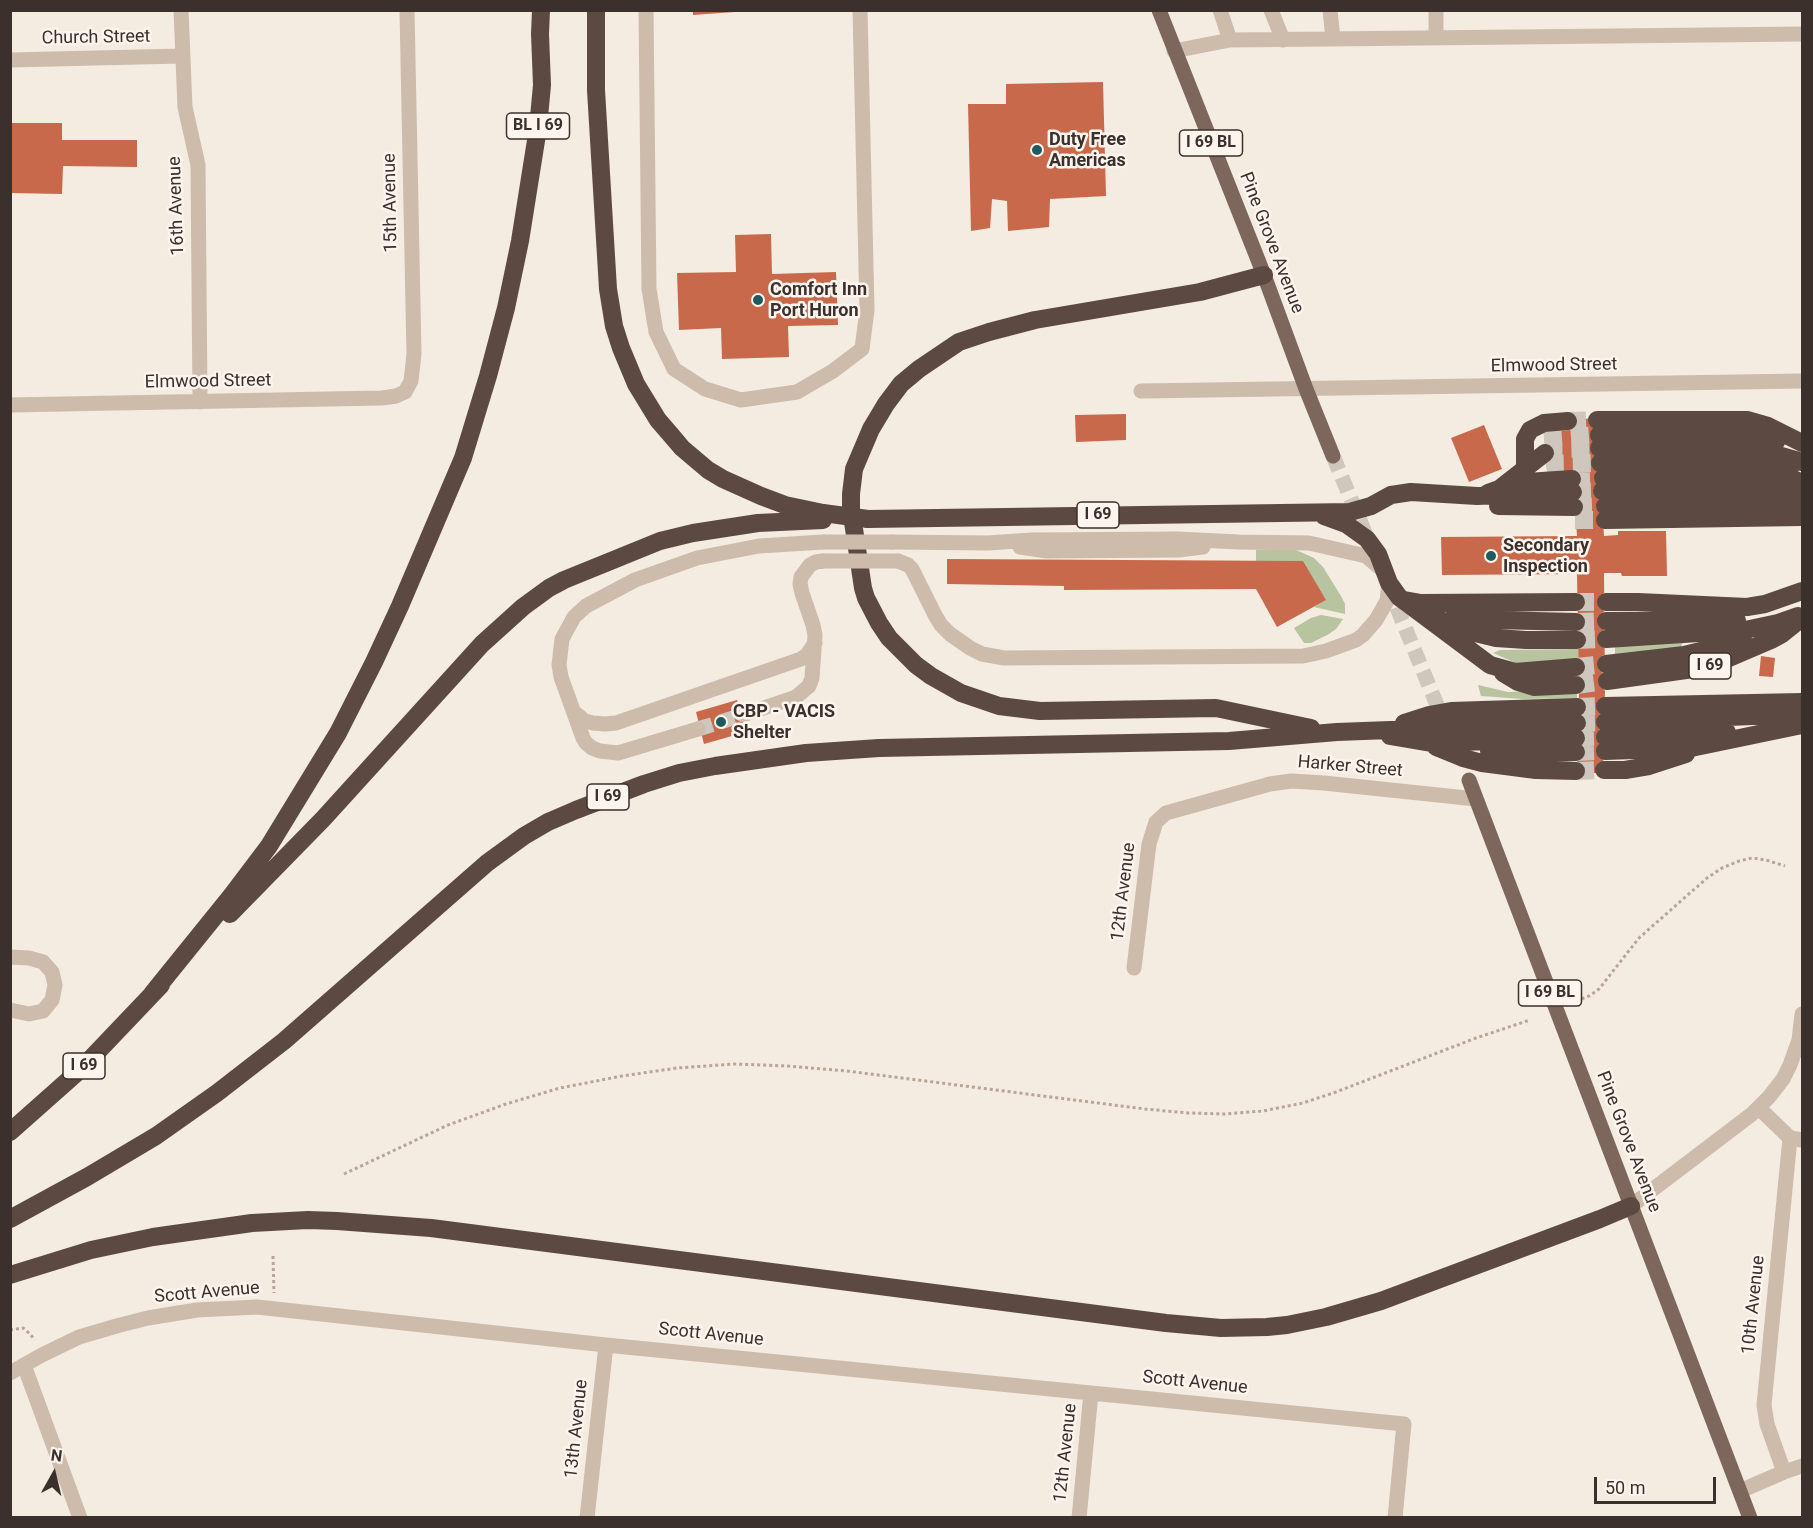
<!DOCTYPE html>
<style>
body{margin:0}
#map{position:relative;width:1813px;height:1528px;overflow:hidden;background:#f4ebe1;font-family:Roboto,sans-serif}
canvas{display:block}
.frame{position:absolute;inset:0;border:12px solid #3b302b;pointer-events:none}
.north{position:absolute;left:24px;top:1444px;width:60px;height:60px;-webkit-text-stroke:4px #fbf5ee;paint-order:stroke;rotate:8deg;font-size:16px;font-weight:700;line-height:24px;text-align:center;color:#3b302b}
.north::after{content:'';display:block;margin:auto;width:21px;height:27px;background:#3b302b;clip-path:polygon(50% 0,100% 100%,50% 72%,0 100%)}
.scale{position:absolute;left:1594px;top:1477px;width:122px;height:27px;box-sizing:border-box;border:3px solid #3b302b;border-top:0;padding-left:8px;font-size:18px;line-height:21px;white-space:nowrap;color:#3b302b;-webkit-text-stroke:4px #fbf5ee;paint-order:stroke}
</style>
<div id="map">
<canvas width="1813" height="1528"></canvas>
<div class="frame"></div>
<div class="north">N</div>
<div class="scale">50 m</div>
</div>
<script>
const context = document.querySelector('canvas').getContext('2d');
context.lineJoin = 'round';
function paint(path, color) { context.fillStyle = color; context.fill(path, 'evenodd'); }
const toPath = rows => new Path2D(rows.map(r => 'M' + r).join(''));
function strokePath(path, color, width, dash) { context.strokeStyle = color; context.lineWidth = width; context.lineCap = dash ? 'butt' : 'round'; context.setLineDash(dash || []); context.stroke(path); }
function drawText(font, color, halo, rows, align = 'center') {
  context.font = font + ' Roboto,sans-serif'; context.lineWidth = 5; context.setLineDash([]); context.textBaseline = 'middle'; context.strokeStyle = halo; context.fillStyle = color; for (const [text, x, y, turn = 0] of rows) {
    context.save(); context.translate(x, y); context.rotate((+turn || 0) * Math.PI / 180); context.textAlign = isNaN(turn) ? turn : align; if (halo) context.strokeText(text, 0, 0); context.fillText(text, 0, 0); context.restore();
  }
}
paint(toPath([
 [1256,550,1296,550,1314,558,1323,567,1341,596,1345,604,1345,614,1314,607,1325,600,1256,561],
 [1321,615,1343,619,1336,629,1329,634,1311,643,1304,643,1294,628,1311,618],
 [1683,642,1681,647,1615,659,1615,644],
 [1578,649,1579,661,1518,664,1493,653,1500,650],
 [1478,685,1508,692,1577,689,1577,698,1523,699,1481,696]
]), '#b8c4a0');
paint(toPath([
 [693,10,735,10,735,12,693,15],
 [1103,82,1106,196,1050,199,1049,227,1008,231,1007,201,992,199,990,228,971,231,968,104,1006,104,1006,84],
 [10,123,62,123,62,140,137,140,137,167,63,166,62,194,10,193],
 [771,234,772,274,836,272,838,325,788,326,789,357,722,359,721,328,679,330,677,273,736,272,735,235],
 [1126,414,1126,440,1076,442,1075,415],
 [1596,418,1604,536,1618,535,1618,531,1666,531,1667,576,1622,576,1621,573,1604,573,1605,692,1603,773,1577,773,1579,692,1577,574,1442,575,1441,537,1577,536,1573,477,1548,478,1544,432,1570,430,1569,420],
 [1484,425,1502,469,1469,482,1451,438],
 [947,559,1303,561,1326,600,1277,627,1256,589,1064,590,1064,586,947,584],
 [1761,656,1775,658,1773,677,1759,676],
 [737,700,746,732,704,744,696,712]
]), '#c8694b');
strokePath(toPath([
 [698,729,743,715]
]), '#cfc6bd', 15, [15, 8]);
strokePath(toPath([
 [1333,456,1369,542],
 [1388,586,1444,722]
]), '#cfc6bd', 15, [15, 8]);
strokePath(toPath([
 [1568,421,1597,420],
 [1544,439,1599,435],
 [1545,453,1558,449,1599,448],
 [1546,466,1555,464,1600,463],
 [1572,479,1603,478],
 [1573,492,1602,491],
 [1574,507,1605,506],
 [1575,520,1605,520],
 [1576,602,1606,602],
 [1576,622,1606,621],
 [1577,640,1606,639],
 [1576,667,1606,664],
 [1576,685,1607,681],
 [1577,707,1605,706],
 [1577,723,1605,722],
 [1576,738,1605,737],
 [1576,752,1605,751],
 [1576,771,1604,770]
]), '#cfc6bd', 18, [18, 9]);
strokePath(toPath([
 [1576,1001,1589,996,1599,989,1639,938,1707,878,1722,868,1739,861,1752,858,1766,860,1785,866],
 [344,1174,448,1125,506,1104,560,1088,622,1076,677,1068,735,1064,788,1066,847,1071,1145,1109,1188,1113,1225,1114,1263,1111,1303,1103,1336,1092,1476,1038,1530,1020],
 [273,1256,274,1293],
 [10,1330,23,1328,29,1333,35,1340]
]), '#b9a596', 3, [3, 3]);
strokePath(toPath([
 [181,10,185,107,198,165,200,402],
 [646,10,649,289,656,332,674,369,705,389,741,400,797,392,833,371,862,349,867,310,860,10],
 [1220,10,1230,40],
 [1271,10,1283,40],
 [1330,10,1333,39],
 [1436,10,1436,37],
 [1174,51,1230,40,1802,34],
 [10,60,182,56],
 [1141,391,1802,381],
 [10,405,382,398,396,396,405,392,411,381,414,354,407,10],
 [892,542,988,543,1032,540,1177,539,1239,542,1309,543,1366,556,1385,572],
 [1020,547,1047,551,1178,550,1203,547],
 [898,561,908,565,912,569,935,615,941,625,950,634,970,648,982,654,1004,658,1303,656,1326,651,1356,640,1363,635,1376,620,1387,601,1389,583],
 [574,712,585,721,593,723,605,724,616,723,801,659,807,655,815,643],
 [743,715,796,697,809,686,812,678,815,635,813,625,802,593,800,584,801,577,810,565,816,562,823,561],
 [698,729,618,753,600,751,592,748,586,743,583,738,561,677,559,665,562,639,574,617,586,606,635,580,697,558,759,546,823,542],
 [10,957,29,958,43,962,52,972,55,985,52,1000,43,1011,29,1014,10,1010],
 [1134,968,1149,844,1156,822,1166,813,1270,784,1291,781,1324,783,1476,799],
 [1759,1108,1790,1138,1802,1140],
 [1631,1206,1752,1114,1769,1097,1783,1079,1790,1065,1799,1040,1802,1014],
 [24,1365,80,1518],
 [10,1373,42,1355,79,1337,120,1325,148,1318,197,1310,257,1307,606,1345,1404,1424,1395,1518],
 [1784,1472,1767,1424,1764,1405,1790,1138],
 [1740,1491,1784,1472,1802,1466],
 [587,1518,606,1345],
 [1079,1518,1091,1393]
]), '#cdbbac', 15);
strokePath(toPath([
 [1159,10,1264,275,1306,389,1333,456],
 [1469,780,1750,1518]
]), '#7d675c', 15);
strokePath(toPath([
 [596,10,596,90,608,289,614,326,621,348,636,384,658,420,671,435,682,448,708,470,723,479,761,496,785,505,823,513],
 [1264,275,1200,292,1035,320,989,332,959,342,919,369,901,384,886,404,871,429,854,469,851,494,851,509,863,588,866,598,879,623,889,638,916,665,931,676,961,693,999,706,1040,711,1216,708,1311,728],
 [1597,420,1747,420,1768,426,1802,443],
 [1599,435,1743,433,1761,436,1776,442],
 [1599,448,1757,449,1802,462],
 [1600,463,1755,463,1790,468],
 [1525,465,1525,439,1530,430,1544,423,1568,421],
 [1603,478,1754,477,1796,480],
 [1510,491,1517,485,1527,482,1572,479],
 [1602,491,1802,493],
 [1488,493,1499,489,1545,453],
 [1498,506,1574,507],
 [1605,506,1802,506],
 [1324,516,1346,524,1367,539,1378,554,1389,583,1399,597,1490,665,1515,672,1576,667],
 [868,519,1350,512,1371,506,1391,495,1411,492,1477,496,1573,492],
 [1605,520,1802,517],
 [1404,600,1421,603,1576,602],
 [1606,602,1638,602,1747,607,1765,604,1802,591],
 [1438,619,1467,631,1496,638,1526,640,1577,640],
 [1452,619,1576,622],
 [1606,621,1737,620],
 [1606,639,1745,630,1778,623,1798,616],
 [1606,664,1684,655,1709,649,1743,636],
 [1503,673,1518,682,1534,687,1576,685],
 [1607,681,1708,667,1771,640,1782,634,1802,618],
 [1605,706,1802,702],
 [1605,722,1802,714],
 [1404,723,1429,715,1451,711,1577,707],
 [1390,736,1431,743,1576,738],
 [1605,737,1727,732],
 [1436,747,1463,758,1482,763,1536,770,1576,771],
 [1489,751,1522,754,1576,752],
 [1605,751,1691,748,1802,725],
 [1604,770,1625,770,1649,766,1686,754],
 [230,914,323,819,482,644,523,607,549,588,564,580,660,541,693,533,758,523,823,520],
 [152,994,232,895,269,846,338,733,374,662,400,606,463,458,488,376,506,308,520,241,538,128,542,85,540,34,541,10],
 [10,1132,81,1069,161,985],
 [10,1219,87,1177,156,1136,217,1093,284,1041,487,863,524,836,548,822,576,810,644,784,679,773,715,766,806,753,879,748,1229,741,1337,732,1577,723],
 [10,1275,91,1250,153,1237,252,1223,308,1220,337,1221,431,1228,1166,1323,1221,1328,1267,1327,1287,1325,1326,1317,1381,1301,1600,1219,1631,1206]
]), '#5c4a42', 18);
strokePath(toPath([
 [823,542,892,542],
 [823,561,898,561]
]), '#cdbbac', 15);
strokePath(toPath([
 [823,513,868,519]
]), '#5c4a42', 18);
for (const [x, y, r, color] of [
 [1037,150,6,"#1f5a5e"],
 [758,300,6,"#1f5a5e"],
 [1491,556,6,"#1f5a5e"],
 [721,722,6,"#1f5a5e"]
]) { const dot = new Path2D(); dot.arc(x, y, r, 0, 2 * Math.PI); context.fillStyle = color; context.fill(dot); strokePath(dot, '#fbf5ee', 2); }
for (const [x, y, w] of [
 [538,126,63],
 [1211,143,63],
 [1098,515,42],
 [1710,666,42],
 [608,797,42],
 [1550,993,63],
 [84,1066,42]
]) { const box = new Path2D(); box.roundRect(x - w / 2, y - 13, w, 26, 4.5); context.fillStyle = '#fbf5ee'; context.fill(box); strokePath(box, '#3b302b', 1.5); }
drawText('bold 16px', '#3b302b', null, [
 ["BL I 69",538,126],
 ["I 69 BL",1211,143],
 ["I 69",1098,515],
 ["I 69",1710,666],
 ["I 69",608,797],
 ["I 69 BL",1550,993],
 ["I 69",84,1066]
]);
drawText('18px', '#3b302b', '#fbf5ee', [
 ["Church Street",96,38,-1],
 ["15th Avenue",391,203,-91],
 ["16th Avenue",177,206,-92],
 ["Pine Grove Avenue",1271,243,69],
 ["Elmwood Street",1554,366,-1],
 ["Elmwood Street",208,382,-1],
 ["Harker Street",1350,767,5],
 ["12th Avenue",1124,892,-83],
 ["Pine Grove Avenue",1628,1142,69],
 ["Scott Avenue",207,1293,-5],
 ["10th Avenue",1754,1305,-84],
 ["Scott Avenue",711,1335,6],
 ["Scott Avenue",1195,1383,6],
 ["13th Avenue",577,1429,-84],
 ["12th Avenue",1066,1453,-84]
]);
drawText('bold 18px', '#3b302b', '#fbf5ee', [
 ["Duty Free",1049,140],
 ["Americas",1049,161],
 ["Comfort Inn",770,290],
 ["Port Huron",770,311],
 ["Secondary",1503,546],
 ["Inspection",1503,567],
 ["CBP - VACIS",733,712],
 ["Shelter",733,733]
], 'left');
</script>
